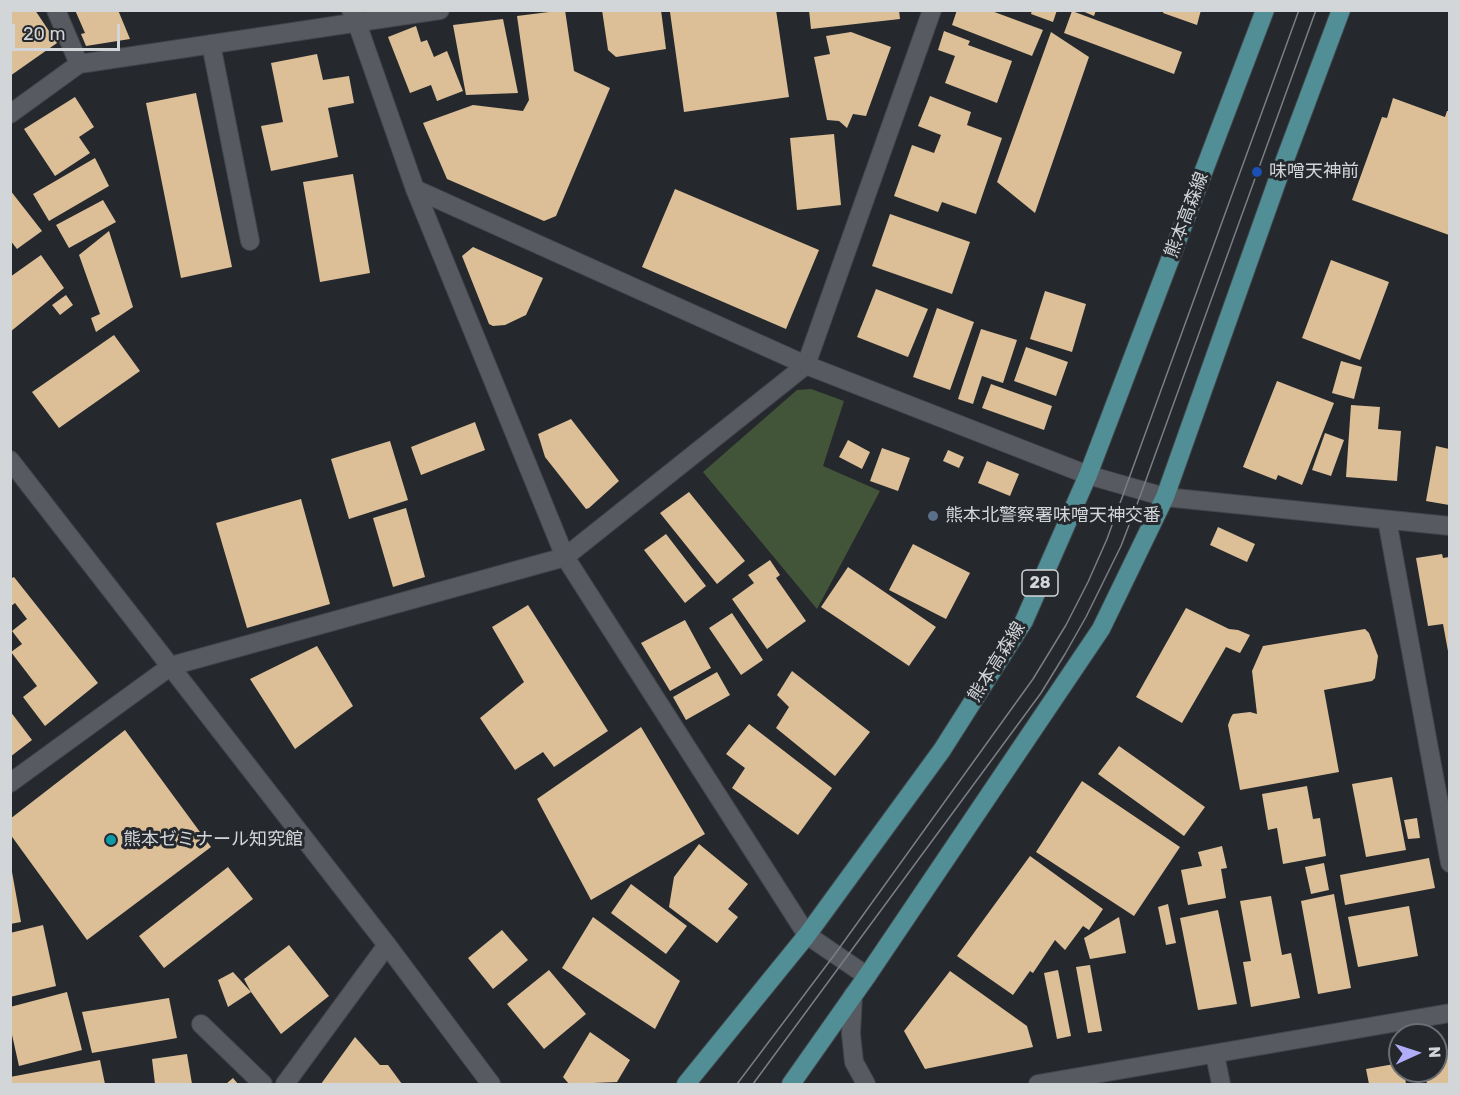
<!DOCTYPE html>
<meta charset="utf-8">
<style>
body{margin:0}
#map{position:relative;width:1460px;height:1095px;overflow:hidden;background:#25292e;font-family:Rubik,sans-serif}
canvas{display:block}
.frame{position:absolute;inset:0;border:12px solid #d3d6d9;pointer-events:none}
.north{position:absolute;left:1388px;top:1023px;width:60px;height:60px;box-sizing:border-box;background:#25292e;border:2px solid #6b6e72;border-radius:50%;rotate:87deg;font-size:16px;font-weight:700;line-height:24px;text-align:center;color:#d3d6d9}
.north::after{content:'';display:block;margin:auto;width:21px;height:27px;background:#b2adf9;clip-path:polygon(50% 0,100% 100%,50% 72%,0 100%)}
.scale{position:absolute;left:12px;top:24px;width:108px;height:27px;box-sizing:border-box;border:3px solid #d3d6d9;border-top:0;padding-left:8px;font-size:18px;line-height:21px;white-space:nowrap;color:#d3d6d9;-webkit-text-stroke:4px #25292e;paint-order:stroke}
</style>
<div id="map">
<canvas width="1460" height="1095"></canvas>
<div class="frame"></div>
<div class="north">N</div>
<div class="scale">20 m</div>
</div>
<script>
const c = document.querySelector('canvas').getContext('2d');
c.lineJoin = 'round';
function fillPath(path, color) {
  c.fillStyle = color;
  c.fill(path, 'evenodd');
}
function toPath(rows) {
  const path = new Path2D();
  for (const r of rows) {
    path.moveTo(r[0], r[1]);
    for (let i = 2; i < r.length; i += 2) path.lineTo(r[i], r[i + 1]);
  }
  return path;
}
function strokePath(path, color, width, dash) {
  c.strokeStyle = color;
  c.lineWidth = width;
  c.lineCap = dash ? 'butt' : 'round';
  c.setLineDash(dash || []);
  c.stroke(path);
}
function drawText(font, color, halo, rows, align = 'center') {
  c.font = font + ' Rubik,"Noto Sans JP",sans-serif';
  c.lineWidth = 6;
  c.setLineDash([]);
  c.textBaseline = 'middle';
  c.strokeStyle = halo;
  c.fillStyle = color;
  for (const [text, x, y, turn = 0] of rows) {
    c.save();
    c.translate(x, y);
    c.rotate((+turn || 0) * Math.PI / 180);
    c.textAlign = isNaN(turn) ? turn : align;
    if (halo) c.strokeText(text, 0, 0);
    c.fillText(text, 0, 0);
    c.restore();
  }
}
const green = toPath([
 [811,389,844,401,823,466,880,491,817,609,703,472,797,390]
]);
const building = toPath([
 [10,10,35,10,57,43,10,76],
 [75,10,118,10,130,39,86,46,81,34,85,33],
 [565,10,574,71,610,88,556,216,544,221,447,179,423,123,473,105,523,111,529,100,517,16],
 [602,10,661,10,666,49,616,57,608,50],
 [682,10,776,10,789,97,684,112,670,12],
 [809,10,899,10,900,19,811,29],
 [957,10,989,10,1043,30,1032,56,952,25],
 [1032,10,1057,10,1053,22,1031,14],
 [1080,10,1096,10,1094,16],
 [1164,10,1201,10,1197,25,1163,13],
 [1072,11,1182,52,1174,74,1064,33],
 [503,19,518,93,466,95,453,25],
 [416,26,421,42,427,40,434,57,447,51,463,91,437,101,431,85,410,93,388,37],
 [944,31,970,41,968,45,1012,61,997,103,945,83,955,56,938,50],
 [851,32,891,47,866,116,853,114,847,128,839,121,827,120,814,57,830,54,826,36],
 [1051,32,1089,57,1035,213,997,182],
 [317,54,323,80,349,76,354,103,328,108,338,157,271,171,261,126,283,122,271,63],
 [196,93,232,267,181,278,146,103],
 [930,96,971,112,967,125,1002,138,976,214,942,202,938,212,894,196,912,145,934,153,941,135,918,126],
 [75,97,94,127,79,137,90,153,55,176,24,129],
 [1393,98,1445,117,1447,111,1449,111,1449,235,1352,200,1382,117,1387,118],
 [834,134,841,205,797,210,790,138],
 [95,158,109,186,49,221,33,194],
 [353,174,370,273,320,282,303,182],
 [675,189,819,250,786,329,642,267],
 [10,190,42,231,17,249,10,240],
 [103,200,116,222,69,248,56,225],
 [890,214,970,242,952,294,872,266],
 [109,231,133,307,96,332,91,318,100,314,79,255],
 [473,247,543,278,526,315,505,325,493,326,489,324,462,256],
 [41,255,64,288,10,332,10,277],
 [1331,260,1389,282,1360,360,1302,338],
 [876,289,928,309,908,357,857,337],
 [1045,291,1086,304,1072,352,1030,339],
 [66,295,73,305,60,315,52,305],
 [937,308,974,322,950,390,913,377],
 [981,329,1017,340,1003,383,982,376,973,404,958,399],
 [114,335,140,371,59,428,32,392],
 [1026,347,1068,362,1056,396,1014,381],
 [1341,361,1362,367,1354,399,1332,393],
 [1277,381,1334,403,1302,485,1278,475,1276,480,1243,467],
 [991,384,1052,406,1044,430,982,408],
 [1351,405,1380,407,1378,429,1401,431,1397,481,1346,477],
 [571,419,619,481,589,508,586,509,545,457,538,434],
 [475,422,485,450,421,475,411,447],
 [1325,433,1344,440,1331,476,1312,470],
 [848,440,870,452,862,469,839,457],
 [390,441,408,500,349,519,331,459],
 [1436,446,1449,449,1449,505,1426,501],
 [882,448,910,458,898,491,870,481],
 [948,450,964,457,959,468,943,461],
 [987,461,1019,474,1010,496,978,483],
 [689,492,745,561,717,584,660,513],
 [301,499,330,604,247,628,216,523],
 [406,508,425,577,393,587,373,518],
 [1218,527,1255,544,1247,562,1210,545],
 [666,534,706,586,685,603,644,550],
 [913,544,970,573,946,619,889,590],
 [1442,554,1443,558,1449,557,1449,651,1448,651,1443,624,1428,626,1416,558],
 [770,560,780,575,776,578,806,621,767,649,732,599,754,583,748,575],
 [848,567,936,627,909,666,821,607],
 [14,577,98,683,45,726,23,697,37,686,11,652,22,644,12,631,27,619,15,603,10,607,10,579],
 [528,605,608,731,554,767,543,752,515,770,480,718,524,682,492,627],
 [1186,608,1229,629,1238,630,1250,635,1240,653,1226,647,1182,723,1136,697],
 [732,613,763,660,741,675,709,628],
 [685,620,711,668,670,691,641,643],
 [1365,629,1369,633,1378,656,1375,678,1372,681,1324,690,1339,772,1240,790,1228,725,1231,717,1233,714,1250,712,1257,714,1252,671,1263,646],
 [317,646,353,706,295,749,250,679],
 [792,671,870,732,835,776,776,728,789,707,777,695],
 [717,672,730,695,686,720,673,697],
 [10,711,32,740,10,757],
 [749,724,832,788,798,835,732,788,745,768,726,754],
 [641,727,705,834,591,900,537,799],
 [125,730,211,847,87,940,10,834,10,819],
 [1119,746,1205,807,1184,836,1098,774],
 [1392,777,1406,850,1366,857,1352,784],
 [1082,781,1180,847,1134,916,1036,852],
 [1307,786,1313,819,1320,818,1326,856,1283,864,1277,828,1268,830,1262,794],
 [1417,818,1420,838,1408,839,1404,820],
 [699,844,748,884,728,909,738,917,717,943,669,907,674,877],
 [1222,846,1227,868,1221,869,1226,898,1188,905,1181,870,1202,866,1198,852],
 [1030,856,1103,909,1089,930,1083,926,1065,950,1055,940,1033,973,1030,971,1013,995,957,956],
 [1429,858,1435,888,1345,905,1340,875],
 [1324,863,1329,890,1311,894,1305,867],
 [228,867,253,899,164,968,139,936],
 [10,872,12,872,21,922,10,924],
 [631,884,687,926,666,954,611,913],
 [1334,894,1351,988,1318,994,1301,901],
 [1271,896,1282,955,1291,953,1300,998,1251,1007,1243,962,1251,961,1240,901],
 [1168,904,1176,943,1166,945,1158,907],
 [1409,906,1418,956,1358,967,1348,917],
 [1218,910,1237,1004,1198,1010,1180,918],
 [593,917,680,981,655,1029,562,968],
 [1119,917,1126,953,1090,959,1084,938],
 [43,925,56,986,10,997,10,933],
 [502,930,528,960,493,989,468,958],
 [289,945,329,996,281,1034,251,992,244,979],
 [1090,965,1102,1031,1088,1033,1076,967],
 [549,970,586,1014,544,1049,507,1004],
 [1058,970,1071,1036,1057,1039,1044,973],
 [950,971,1027,1026,1033,1047,925,1069,904,1031],
 [233,972,251,992,228,1007,218,980],
 [67,992,82,1050,19,1066,10,1026,10,1007],
 [169,998,177,1038,92,1053,82,1012],
 [590,1032,630,1060,617,1082,569,1084,563,1077],
 [355,1037,380,1065,388,1065,402,1084,321,1084],
 [187,1054,192,1084,155,1084,152,1059],
 [1449,1055,1449,1084,1427,1084,1425,1071,1436,1071,1436,1057],
 [100,1060,105,1084,10,1084,10,1077],
 [1400,1063,1400,1071,1404,1071,1406,1084,1369,1084,1366,1069],
 [233,1078,238,1084,226,1084]
]);
const lane = toPath([
 [211,44,250,241],
 [201,1024,263,1084]
]);
const street = toPath([
 [56,10,79,64],
 [357,23,415,189,806,365,1088,475,1165,497,1450,526],
 [10,114,79,64,440,10],
 [1387,520,1450,863],
 [565,557,807,935,867,976],
 [10,783,171,666,565,557,806,365,932,10],
 [1215,1055,1221,1084],
 [285,1084,387,945]
]);
const secondary = toPath([
 [351,10,357,23],
 [415,189,565,557],
 [10,460,387,945,491,1084],
 [853,995,851,1034,854,1062,866,1084],
 [1038,1084,1450,1013]
]);
const primary = toPath([
 [686,1084,807,935,942,750,1024,621,1088,475,1265,10],
 [791,1084,867,976,1101,629,1165,497,1280,173,1341,10]
]);
const tram = toPath([
 [737,1084,835,954,1033,679,1066,625,1088,582,1107,539,1299,10],
 [753,1084,1041,693,1065,654,1086,617,1121,546,1142,491,1316,10]
]);
const markers = [
 [1257,172,6,"#1a4fb4"],
 [933,516,6,"#5c6f8a"],
 [111,840,6,"#0f9aa8"]
];
const shields = [
 [1040,583,36]
];
const shieldNames = [
 ["28",1040,583]
];
const poiNames = [
 ["味噌天神前",1269,172],
 ["熊本北警察署味噌天神交番",945,516],
 ["熊本ゼミナール知究館",123,840]
];
const streetNames = [
 ["熊本高森線",1187,215,-69],
 ["熊本高森線",997,662,-58]
];
fillPath(green, '#435538');
fillPath(building, '#dcbf97');
strokePath(lane, '#414449', 20);
strokePath(street, '#414449', 20);
strokePath(secondary, '#414449', 20);
strokePath(primary, '#414449', 20);
strokePath(lane, '#575a61', 18);
strokePath(street, '#575a61', 18);
strokePath(secondary, '#575a61', 18);
strokePath(primary, '#518e95', 18);
strokePath(tram, '#7b7f83', 1.5);
for (const [x, y, r, color] of markers) {
  const dot = new Path2D();
  dot.arc(x, y, r, 0, 2 * Math.PI);
  c.fillStyle = color;
  c.fill(dot);
  strokePath(dot, '#25292e', 2);
}
for (const [x, y, w] of shields) {
  const box = new Path2D();
  box.roundRect(x - w / 2, y - 13, w, 26, 4.5);
  c.fillStyle = '#25292e';
  c.fill(box);
  strokePath(box, '#d3d6d9', 1.5);
}
drawText('bold 16px', '#d3d6d9', null, shieldNames);
drawText('18px', '#d3d6d9', '#25292e', poiNames, 'left');
drawText('18px', '#d3d6d9', '#25292e', streetNames);
</script>
